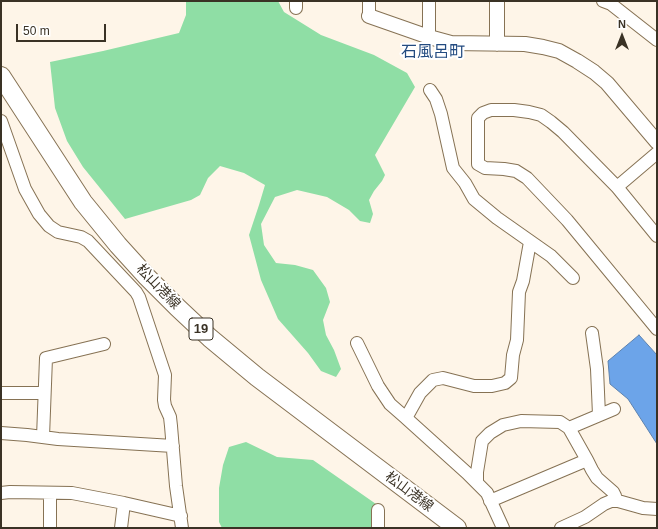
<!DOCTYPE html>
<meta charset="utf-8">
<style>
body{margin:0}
#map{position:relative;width:658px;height:529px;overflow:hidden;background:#fef5e8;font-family:Helvetica,sans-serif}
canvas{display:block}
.frame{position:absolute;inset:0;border:2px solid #3a3225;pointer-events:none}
.north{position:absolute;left:602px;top:16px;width:40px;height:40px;-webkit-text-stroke:3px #fff;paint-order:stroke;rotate:0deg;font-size:11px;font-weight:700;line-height:16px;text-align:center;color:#3a3225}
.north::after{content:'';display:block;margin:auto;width:14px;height:18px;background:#3a3225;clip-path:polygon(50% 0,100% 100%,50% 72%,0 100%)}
.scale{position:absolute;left:16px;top:24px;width:90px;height:18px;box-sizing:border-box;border:2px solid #3a3225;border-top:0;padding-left:5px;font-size:12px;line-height:14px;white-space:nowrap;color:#3a3225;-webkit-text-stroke:3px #fff;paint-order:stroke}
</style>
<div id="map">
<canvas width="658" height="529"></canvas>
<div class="frame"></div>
<div class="north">N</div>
<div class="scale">50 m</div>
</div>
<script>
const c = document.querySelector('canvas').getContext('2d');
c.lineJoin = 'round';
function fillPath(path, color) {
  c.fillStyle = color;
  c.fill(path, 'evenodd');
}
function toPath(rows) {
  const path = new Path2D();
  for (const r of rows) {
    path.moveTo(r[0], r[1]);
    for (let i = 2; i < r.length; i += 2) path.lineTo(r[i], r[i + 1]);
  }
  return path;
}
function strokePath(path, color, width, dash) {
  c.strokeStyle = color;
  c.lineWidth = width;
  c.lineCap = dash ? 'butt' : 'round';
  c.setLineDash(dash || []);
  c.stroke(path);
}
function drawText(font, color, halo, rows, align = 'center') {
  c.font = font + ' Helvetica,"Noto Sans JP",sans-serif';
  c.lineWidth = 4;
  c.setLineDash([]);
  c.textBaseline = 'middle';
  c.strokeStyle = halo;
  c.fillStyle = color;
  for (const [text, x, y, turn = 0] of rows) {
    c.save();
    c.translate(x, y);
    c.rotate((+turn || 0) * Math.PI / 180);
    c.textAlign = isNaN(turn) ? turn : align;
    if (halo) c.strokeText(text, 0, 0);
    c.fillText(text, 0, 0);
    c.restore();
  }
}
const green = toPath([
 [186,1,278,1,284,12,321,35,374,55,407,73,415,87,375,155,385,175,382,181,374,191,369,200,373,214,370,223,360,221,349,210,327,197,297,190,275,197,261,224,264,245,276,263,295,265,313,270,326,288,330,302,323,320,326,335,334,350,341,369,336,377,321,371,308,353,278,319,261,280,249,235,259,205,265,185,244,173,220,166,208,178,200,195,191,200,125,219,83,167,67,141,55,108,50,62,103,51,179,33,186,15],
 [246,442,277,457,313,460,376,504,378,528,222,528,219,522,219,488,223,465,229,447]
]);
const water = toPath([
 [639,335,657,355,657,444,628,399,610,384,608,361,639,335]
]);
const minor = toPath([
 [369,1,369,16],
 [429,1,429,37],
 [603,1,611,4,657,40],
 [296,8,296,1],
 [430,90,436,99,441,114,453,168,465,183,474,199,497,218,551,256,573,278],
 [1,121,25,189,39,214,49,226,58,232,81,237,88,241,136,292,139,297,165,375,164,400,165,406,170,417,171,426,176,486,182,528],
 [617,187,657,153],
 [657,236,617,187,563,132,551,122,541,115,529,112,514,110,491,110,483,113,478,118,478,164,485,168,504,169,516,171,527,178,567,220,657,329],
 [592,333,597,369,599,415],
 [357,343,378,386,390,404,406,418],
 [1,393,44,393],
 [569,428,614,409],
 [1,433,27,435,58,439,173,446],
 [43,437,46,358,104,344],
 [477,483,477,472,482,441,490,433,503,425,521,421,560,422,569,428,587,460,592,470,597,478,613,492,615,496,616,501],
 [1,493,10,492,72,493,124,503,181,516],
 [50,493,50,528],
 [490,501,587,460],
 [121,528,124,503],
 [378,528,378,510],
 [503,528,487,493,467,473,406,418,420,393,433,380,443,378,474,386,492,386,505,383,511,378,513,355,517,340,519,292,523,281,530,242],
 [561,528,585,517,604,504,611,501,618,501,643,508,657,509]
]);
const tertiary = toPath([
 [497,1,497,44],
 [369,16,429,37,451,43,525,44,543,47,559,51,577,61,594,72,607,83,657,142]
]);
const primary = toPath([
 [1,76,83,202,118,245,147,277,177,307,210,338,257,377,457,528]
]);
const shields = [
 [201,329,24]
];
const shieldNames = [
 ["19",201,329]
];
const streetNames = [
 ["松山港線",158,287,46],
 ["松山港線",409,492,37]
];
const quarterNames = [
 ["石風呂町",433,53]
];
fillPath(green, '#8fdea5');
fillPath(water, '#6ca4e9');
strokePath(water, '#5d82ae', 1);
strokePath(minor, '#867254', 14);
strokePath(tertiary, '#867254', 16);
strokePath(primary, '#867254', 20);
strokePath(minor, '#fff', 12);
strokePath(tertiary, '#fff', 14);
strokePath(primary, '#fff', 18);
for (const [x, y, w] of shields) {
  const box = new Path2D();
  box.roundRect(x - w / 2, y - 11, w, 22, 3);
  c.fillStyle = '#fff';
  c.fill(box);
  strokePath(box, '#3a3225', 1);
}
drawText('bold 13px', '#3a3225', null, shieldNames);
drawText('14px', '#3a3225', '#fff', streetNames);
drawText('16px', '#234b80', '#fff', quarterNames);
</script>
